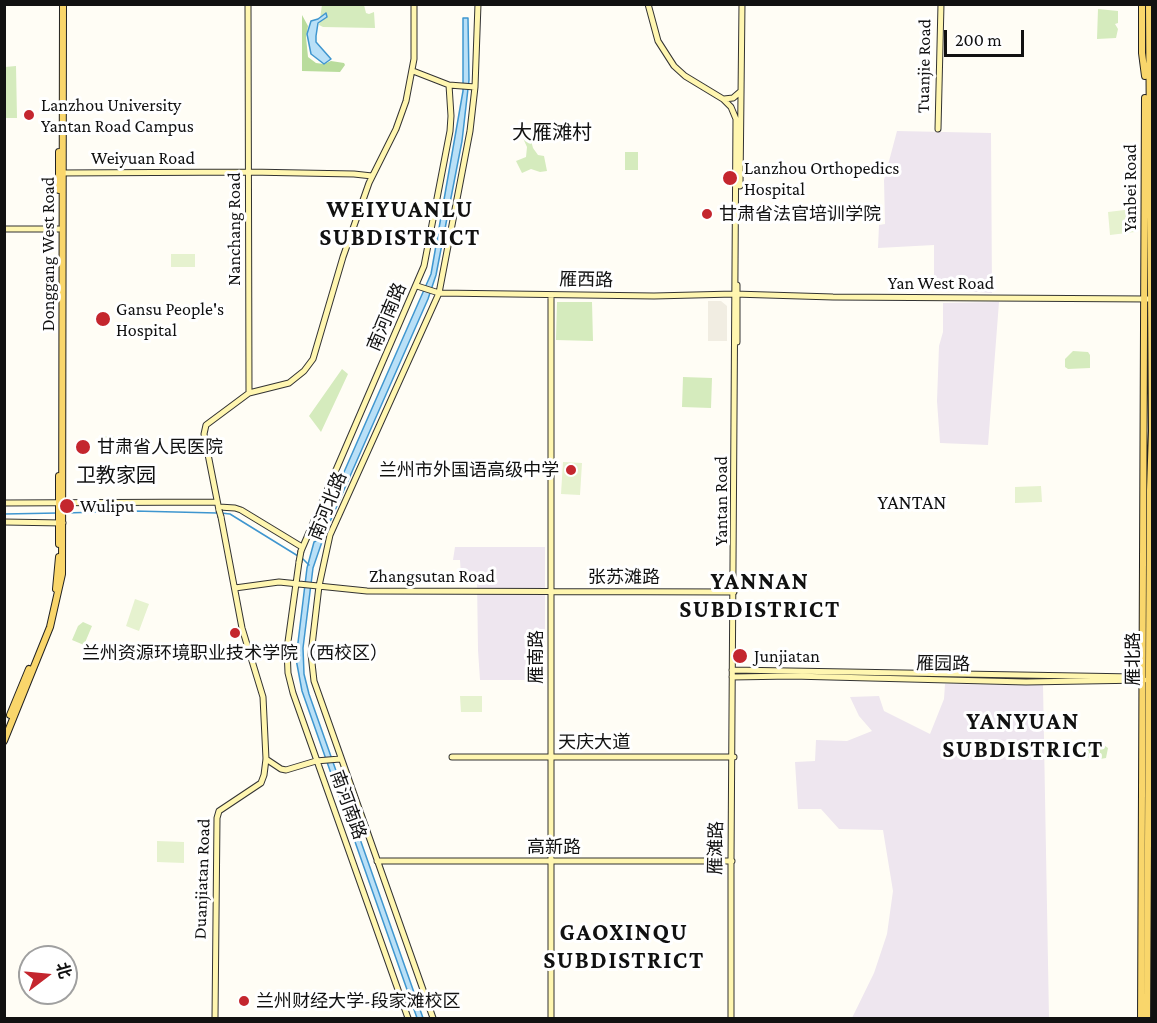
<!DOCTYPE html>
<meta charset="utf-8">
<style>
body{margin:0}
#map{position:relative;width:1157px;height:1023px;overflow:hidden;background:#fffdf5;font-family:"Crimson Pro","Noto Sans SC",serif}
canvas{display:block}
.frame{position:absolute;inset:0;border:6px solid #111;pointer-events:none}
.north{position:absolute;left:18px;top:945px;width:60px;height:60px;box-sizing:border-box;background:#fff;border:2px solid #a0a0a0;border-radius:50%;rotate:74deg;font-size:16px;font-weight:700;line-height:24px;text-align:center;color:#111}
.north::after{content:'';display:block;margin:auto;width:21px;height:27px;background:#c4262e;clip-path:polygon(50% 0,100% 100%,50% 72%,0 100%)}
.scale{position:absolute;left:944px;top:30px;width:80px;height:27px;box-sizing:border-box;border:3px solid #111;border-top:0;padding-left:8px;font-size:18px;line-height:21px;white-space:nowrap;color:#111;-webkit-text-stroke:4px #fff;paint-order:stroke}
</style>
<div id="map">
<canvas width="1157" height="1023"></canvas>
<div class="frame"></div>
<div class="north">北</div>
<div class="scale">200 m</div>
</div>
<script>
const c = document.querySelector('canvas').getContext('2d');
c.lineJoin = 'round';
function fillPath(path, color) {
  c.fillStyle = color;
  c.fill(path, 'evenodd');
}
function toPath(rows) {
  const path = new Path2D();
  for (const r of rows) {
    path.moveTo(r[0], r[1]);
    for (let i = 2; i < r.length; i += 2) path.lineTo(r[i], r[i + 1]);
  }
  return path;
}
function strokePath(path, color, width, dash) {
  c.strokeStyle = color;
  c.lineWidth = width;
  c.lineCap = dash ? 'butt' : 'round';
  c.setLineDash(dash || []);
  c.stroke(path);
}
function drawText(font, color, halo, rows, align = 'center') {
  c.font = font + ' "Crimson Pro","Noto Sans SC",serif';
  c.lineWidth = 6;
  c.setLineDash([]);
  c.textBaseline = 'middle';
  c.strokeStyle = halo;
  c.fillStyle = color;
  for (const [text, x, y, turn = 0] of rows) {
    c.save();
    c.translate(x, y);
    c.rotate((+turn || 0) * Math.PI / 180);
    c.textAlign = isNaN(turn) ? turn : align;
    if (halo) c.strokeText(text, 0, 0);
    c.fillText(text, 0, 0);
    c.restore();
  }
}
const industrial = toPath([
 [897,131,991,133,992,293,934,289,934,245,878,248,879,225,885,224,884,180],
 [999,302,988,445,940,443,937,401,939,346,943,332,943,303],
 [455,547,545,547,545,680,480,680,478,650,477,579,461,576,460,560,453,560],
 [945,684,1043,685,1049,1018,852,1018,874,973,887,934,893,891,883,830,839,829,821,809,798,809,795,762,815,761,816,740,847,741,872,731,859,716,850,697,879,696,884,711,930,734,944,699]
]);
const green = toPath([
 [322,5,364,5,366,13,369,14,374,12,375,28,323,27,319,25],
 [1098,9,1118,11,1118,23,1115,24,1118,29,1116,38,1097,39],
 [16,66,17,118,5,118,5,67],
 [529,133,533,148,538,155,544,156,547,171,540,172,531,169,522,173,516,161,526,157,527,147,522,136],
 [625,152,638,152,638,170,625,170],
 [557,302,592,302,593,341,556,340],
 [1073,351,1088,352,1090,355,1090,368,1068,369,1065,367,1065,359],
 [342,369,348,374,321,432,309,416],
 [683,377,712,378,711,408,682,407],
 [83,622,92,626,84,645,72,640,78,626],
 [1094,743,1102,744,1108,748,1106,758,1094,760,1087,757,1087,748]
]);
const forest = toPath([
 [302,15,308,26,306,37,308,57,316,63,324,64,331,61,344,63,345,65,340,72,302,71]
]);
const pitch = toPath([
 [1133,209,1135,232,1110,235,1108,212],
 [171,254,195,254,195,267,171,267],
 [100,436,114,436,114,456,100,456],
 [563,462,582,463,580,495,561,494],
 [1041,486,1042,502,1015,503,1015,487],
 [135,599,149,604,139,631,126,626],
 [460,696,482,696,482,712,461,712],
 [157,841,184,842,184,863,157,862]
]);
const plaza = toPath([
 [708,301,721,301,727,306,727,341,708,341]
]);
const water = toPath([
 [326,13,327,17,318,23,316,36,316,42,331,59,324,64,311,54,307,34,311,21,318,19,326,13],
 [463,18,468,18,469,80,462,141,436,275,428,299,325,533,313,568,303,648,304,674,309,694,423,1018,417,1018,302,691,296,659,307,568,314,542,316,541,326,513,431,274,463,91,463,18]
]);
const stream = toPath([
 [65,513,134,511,217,513],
 [221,513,230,514,298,556],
 [4,514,58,513],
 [302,558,309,565]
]);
const secondary = toPath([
 [248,4,249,393],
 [648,4,658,41,674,66,685,76,723,99,731,107,736,119,731,861,731,1018],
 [413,71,449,85,475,87],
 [724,99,733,98,740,92],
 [938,129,941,4],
 [59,173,249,172,354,174,372,176],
 [740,186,742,4],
 [4,229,59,229],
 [417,286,439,293,654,296,734,294,833,297,1148,299],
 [737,342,737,285],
 [4,503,217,502],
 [219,507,235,508,241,510,302,547],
 [219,510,204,434,206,425,249,393,289,383,304,371,313,359,343,257,369,183,396,129,406,101,414,59,414,4],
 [4,522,63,523],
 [301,551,424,266,450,131,451,116,449,85],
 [299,562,287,649,288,673,293,693,408,1018],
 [235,588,279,582,367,591,734,592],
 [732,670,1135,677],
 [732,677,792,676,1026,682,1144,680],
 [452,757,734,757],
 [266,759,281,769,286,770,316,761,340,759],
 [377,861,732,861],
 [215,1018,217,818,219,811,261,783,264,775,266,759,263,697,242,628,221,517],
 [433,1018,314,681,311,654,319,586,330,535,439,293,470,131,475,87,478,4],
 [551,1018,551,295]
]);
const primary = toPath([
 [1142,4,1142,53,1145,76],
 [59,190,59,152],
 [59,476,59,544],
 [56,589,59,557],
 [10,715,29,669],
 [4,741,50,627,62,574,63,4],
 [1141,1018,1145,98],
 [1147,1018,1150,490,1152,431,1149,4]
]);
const secondaryBridge = toPath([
 [219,510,221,517],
 [299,562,301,551]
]);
const markers = [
 [29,115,6,"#c4262e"],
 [730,178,8,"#c4262e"],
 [707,214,6,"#c4262e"],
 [103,319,8,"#c4262e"],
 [83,447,8,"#c4262e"],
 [571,470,6,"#c4262e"],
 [67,506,8,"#c4262e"],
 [235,633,6,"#c4262e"],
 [740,656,8,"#c4262e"],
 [244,1001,6,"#c4262e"]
];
const streetNames = [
 ["Tuanjie Road",924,66,-89],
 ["Weiyuan Road",143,158],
 ["Yanbei Road",1130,188,-90],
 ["Nanchang Road",234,229,-90],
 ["Donggang West Road",48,254,-90],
 ["雁西路",586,280,1],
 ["Yan West Road",941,283],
 ["南河南路",387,317,-67],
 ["Yantan Road",721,501,-90],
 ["南河北路",328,506,-68],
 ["Zhangsutan Road",432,576],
 ["张苏滩路",624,577],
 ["雁南路",536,657,-90],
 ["雁北路",1133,659,-90],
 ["雁园路",943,664,1],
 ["天庆大道",594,742],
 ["南河南路",348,805,70],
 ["高新路",554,847],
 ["雁滩路",716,848,-89],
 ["Duanjiatan Road",202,879,-88]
];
const poiNames = [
 ["Lanzhou University",41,105],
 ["Yantan Road Campus",41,126],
 ["Lanzhou Orthopedics",744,168],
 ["Hospital",744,189],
 ["甘肃省法官培训学院",719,214],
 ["Gansu People's",116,309],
 ["Hospital",116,330],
 ["甘肃省人民医院",97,447],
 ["兰州市外国语高级中学",559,470,"right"],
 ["Wulipu",80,506],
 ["兰州资源环境职业技术学院（西校区）",235,653,"center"],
 ["Junjiatan",754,656],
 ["兰州财经大学-段家滩校区",256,1001]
];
const neighbourhoodNames = [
 ["大雁滩村",552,133],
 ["卫教家园",116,476],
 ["YANTAN",912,503]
];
const districtNames = [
 ["WEIYUANLU",400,210],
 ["SUBDISTRICT",400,238],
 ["YANNAN",760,582],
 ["SUBDISTRICT",760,610],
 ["YANYUAN",1023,722],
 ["SUBDISTRICT",1023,750],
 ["GAOXINQU",624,933],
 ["SUBDISTRICT",624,961]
];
fillPath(industrial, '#eee6ef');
fillPath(green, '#d5ebbd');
fillPath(forest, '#b9dc9c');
fillPath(pitch, '#e6f2cf');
fillPath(plaza, '#f1ede2');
fillPath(water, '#b9e0f7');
strokePath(water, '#3f96cf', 1.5);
strokePath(stream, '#3f96cf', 1.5);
strokePath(secondary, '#333', 7);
strokePath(primary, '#222', 8);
strokePath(secondary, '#fff6b0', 5);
strokePath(primary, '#f9d66b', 6);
strokePath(secondaryBridge, '#333', 7, []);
strokePath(secondaryBridge, '#fff6b0', 5);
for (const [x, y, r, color] of markers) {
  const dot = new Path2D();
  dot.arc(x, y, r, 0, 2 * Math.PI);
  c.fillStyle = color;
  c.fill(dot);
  strokePath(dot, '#fff', 2);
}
drawText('18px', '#111', '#fff', streetNames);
drawText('18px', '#111', '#fff', poiNames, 'left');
drawText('20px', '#111', '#fff', neighbourhoodNames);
c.letterSpacing = '1.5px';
drawText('bold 24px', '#111', '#fff', districtNames);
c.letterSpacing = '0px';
</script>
